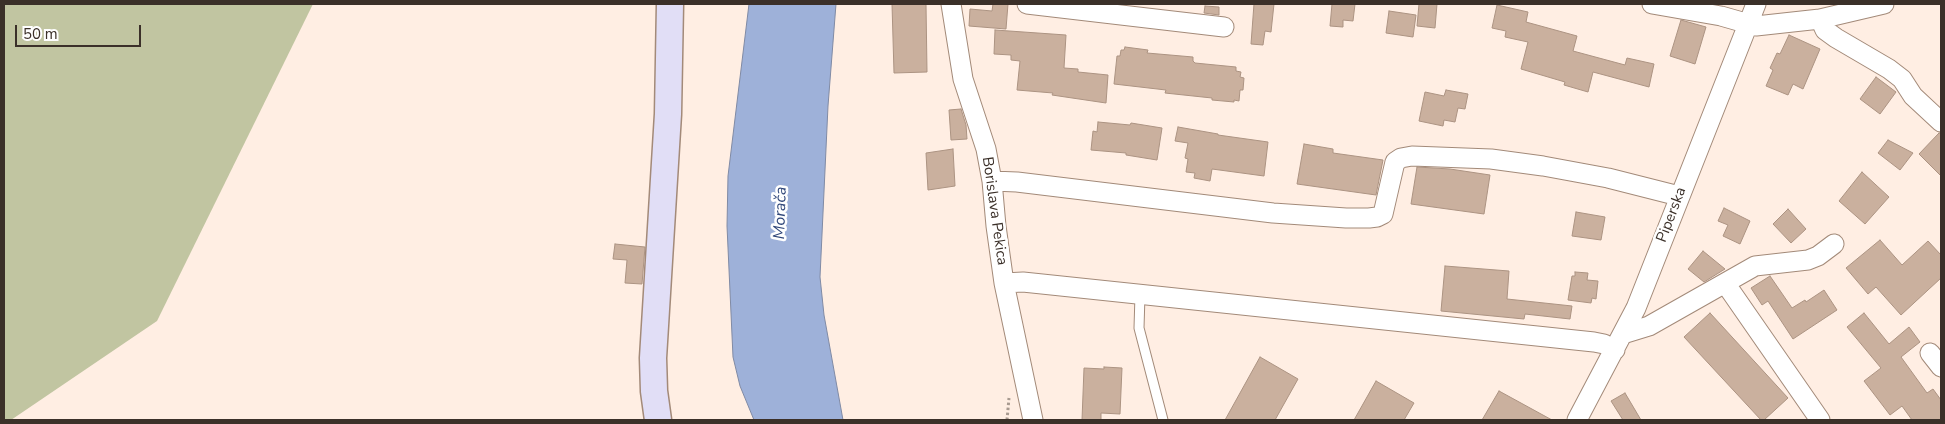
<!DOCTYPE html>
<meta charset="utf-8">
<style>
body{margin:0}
#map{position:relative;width:1945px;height:424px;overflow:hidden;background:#ffeee3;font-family:"Nunito Sans",sans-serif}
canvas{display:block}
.frame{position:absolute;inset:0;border:5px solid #3b3029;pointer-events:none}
.scale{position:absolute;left:15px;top:25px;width:126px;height:22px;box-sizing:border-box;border:2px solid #3b3029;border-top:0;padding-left:6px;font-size:15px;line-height:18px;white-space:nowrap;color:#3b3029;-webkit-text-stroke:4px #fff;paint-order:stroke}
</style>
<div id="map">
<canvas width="1945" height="424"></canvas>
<div class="frame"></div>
<div class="scale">50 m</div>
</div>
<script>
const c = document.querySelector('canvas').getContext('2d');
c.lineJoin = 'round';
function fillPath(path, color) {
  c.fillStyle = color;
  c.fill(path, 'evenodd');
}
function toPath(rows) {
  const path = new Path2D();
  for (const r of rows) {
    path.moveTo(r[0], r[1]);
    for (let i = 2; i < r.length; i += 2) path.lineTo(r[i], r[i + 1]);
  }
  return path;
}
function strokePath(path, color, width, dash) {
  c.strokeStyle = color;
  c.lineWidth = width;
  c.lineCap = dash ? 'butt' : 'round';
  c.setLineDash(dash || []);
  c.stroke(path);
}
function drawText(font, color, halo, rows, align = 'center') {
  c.font = font + ' "Nunito Sans",sans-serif';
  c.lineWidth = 5;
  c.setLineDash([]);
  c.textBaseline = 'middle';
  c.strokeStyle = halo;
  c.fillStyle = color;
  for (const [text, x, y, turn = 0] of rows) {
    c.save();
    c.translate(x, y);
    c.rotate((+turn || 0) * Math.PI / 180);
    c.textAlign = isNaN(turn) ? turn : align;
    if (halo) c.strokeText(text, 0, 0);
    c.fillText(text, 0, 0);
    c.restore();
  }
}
const green = toPath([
 [4,4,313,4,157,321,11,420,4,420]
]);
const water = toPath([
 [749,4,836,4,828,106,820,277,824,315,843,420,754,420,740,386,733,357,727,226,728,176,749,4]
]);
const building = toPath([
 [892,4,926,4,927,72,894,73,892,4],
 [993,4,1008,4,1006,29,969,26,970,9,992,11,993,4],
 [1254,4,1274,4,1271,32,1265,31,1263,45,1251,44,1254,4],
 [1332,4,1355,4,1353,21,1343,20,1343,27,1330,26,1332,4],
 [1419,4,1437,4,1435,28,1417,26,1419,4],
 [1497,5,1528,12,1526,22,1577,36,1573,51,1625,65,1627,58,1654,64,1649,87,1593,72,1588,92,1564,85,1565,82,1521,69,1528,42,1505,37,1506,31,1492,28,1497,5],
 [1205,6,1219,7,1219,15,1204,13,1205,6],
 [1389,11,1416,15,1413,37,1386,33,1389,11],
 [1681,20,1706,27,1695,64,1670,56,1681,20],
 [995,30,1066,35,1064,68,1078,69,1078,72,1108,75,1106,103,1052,95,1053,93,1017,90,1020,61,1011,60,1011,55,994,54,995,30],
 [1789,35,1820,49,1803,89,1793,84,1788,95,1766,86,1773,70,1770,68,1777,53,1780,54,1789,35],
 [1125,47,1148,50,1147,53,1193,57,1193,61,1195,63,1236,67,1236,71,1241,72,1240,77,1244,78,1243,90,1240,90,1239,101,1234,100,1234,102,1212,100,1212,98,1165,93,1166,90,1114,84,1117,56,1120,56,1121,50,1124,50,1125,47],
 [1876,77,1896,92,1880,114,1860,99,1876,77],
 [1446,90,1468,94,1465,109,1458,108,1455,122,1444,120,1443,126,1419,121,1425,92,1444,96,1446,90],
 [961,109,966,125,967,139,951,140,949,110,961,109],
 [1098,122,1130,125,1131,123,1162,128,1157,160,1126,155,1126,153,1091,150,1093,131,1097,132,1098,122],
 [1178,127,1218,134,1218,135,1268,142,1264,176,1212,169,1210,181,1194,178,1195,173,1186,172,1188,159,1185,158,1188,143,1175,141,1178,127],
 [1939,133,1941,133,1941,176,1919,154,1939,133],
 [1888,140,1913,153,1900,170,1878,153,1888,140],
 [1304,144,1333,149,1333,153,1383,160,1376,195,1297,184,1304,144],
 [953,149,955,186,928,190,926,153,953,149],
 [1417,167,1450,169,1490,175,1484,214,1411,204,1417,167],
 [1862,172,1889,197,1865,224,1839,201,1862,172],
 [1724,208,1750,221,1740,244,1723,236,1728,225,1718,221,1724,208],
 [1788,209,1806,229,1791,243,1773,224,1788,209],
 [1576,212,1605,217,1601,240,1572,236,1576,212],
 [1880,240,1902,265,1928,241,1941,255,1941,278,1901,315,1876,287,1868,294,1846,268,1880,240],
 [615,244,645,247,642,284,625,283,627,260,613,259,615,244],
 [1703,251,1725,269,1704,282,1688,269,1703,251],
 [1445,266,1509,271,1507,299,1572,306,1570,319,1525,314,1524,319,1441,311,1445,266],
 [1575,272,1588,273,1587,280,1598,281,1596,299,1592,298,1591,303,1568,300,1572,276,1575,276,1575,272],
 [1770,276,1792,308,1805,300,1806,302,1824,290,1837,310,1793,339,1768,301,1762,305,1751,288,1770,276],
 [1710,313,1788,398,1764,420,1761,420,1684,337,1710,313],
 [1864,313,1889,344,1909,327,1920,342,1901,357,1927,393,1933,389,1941,400,1941,420,1912,420,1902,406,1890,415,1864,381,1881,368,1847,327,1864,313],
 [1260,357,1298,379,1275,420,1225,420,1260,357],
 [1104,367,1122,368,1120,414,1101,413,1101,420,1082,420,1084,368,1104,369,1104,367],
 [1376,381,1414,403,1404,420,1354,420,1376,381],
 [1499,391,1552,420,1482,420,1499,391],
 [1625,393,1641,420,1623,420,1611,401,1625,393]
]);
const path = toPath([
 [1007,420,1009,398]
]);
const service = toPath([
 [1140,295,1139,328,1163,420]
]);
const minor = toPath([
 [951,4,963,79,986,149,992,181,996,226,1004,283,1033,420],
 [1027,4,1224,27],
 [1652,4,1721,16,1756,26,1820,19,1884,4],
 [1820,19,1825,30,1836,38,1889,69,1902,79,1913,96,1941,122],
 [992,181,1017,182,1273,213,1346,218,1369,218,1377,217,1383,214,1395,162,1401,158,1412,156,1491,159,1543,166,1608,178,1679,196],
 [1004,283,1023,282,1594,342,1604,344,1615,350],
 [1725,283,1820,420],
 [1623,334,1649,326,1755,266,1808,260,1818,256,1834,244],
 [1930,353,1941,367],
 [1577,420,1636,308,1756,4]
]);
const secondary = toPath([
 [658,420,654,391,653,358,668,114,670,4]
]);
const streetNames = [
 ["Borislava Pekica",994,211,82],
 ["Piperska",1672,215,-69]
];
const waterNames = [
 ["Morača",781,213,-88]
];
fillPath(green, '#c1c5a1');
fillPath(water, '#9eb1d9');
strokePath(water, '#808aa4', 1);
fillPath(building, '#cab09e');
strokePath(building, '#ac9382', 1);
strokePath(service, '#a38a79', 11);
strokePath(minor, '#a38a79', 21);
strokePath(secondary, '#a38a79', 29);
strokePath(path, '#a89a90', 3, [2.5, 2.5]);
strokePath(service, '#fff', 9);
strokePath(minor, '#fff', 19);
strokePath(secondary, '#e1def6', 26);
drawText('15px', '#3b3029', '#fff', streetNames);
drawText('italic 16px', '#2e4578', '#fff', waterNames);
</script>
